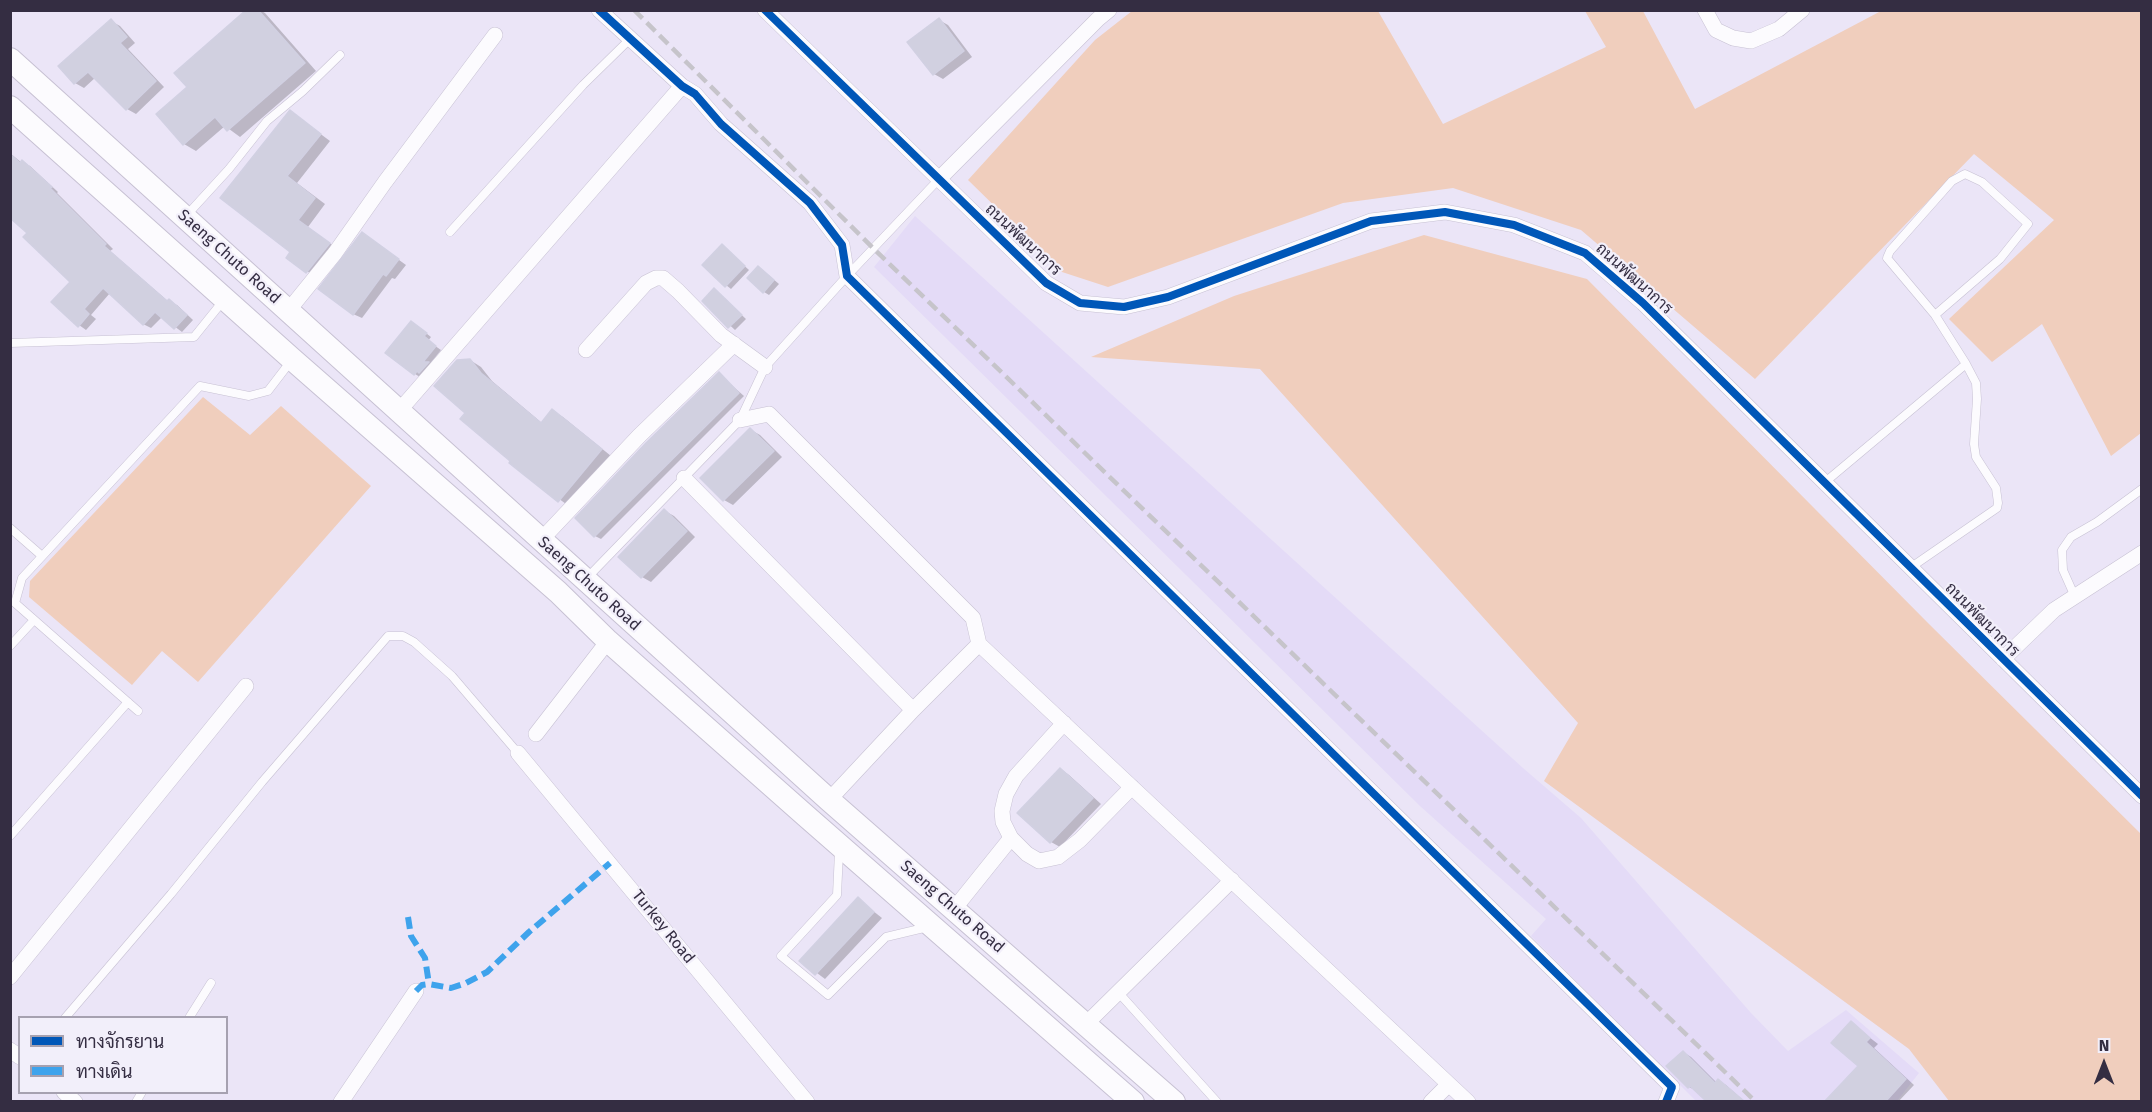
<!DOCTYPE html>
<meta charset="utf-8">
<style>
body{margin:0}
#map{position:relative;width:2152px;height:1112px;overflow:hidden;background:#ebe5f7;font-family:"Fira Sans",Sarabun,sans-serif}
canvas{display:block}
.frame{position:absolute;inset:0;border:12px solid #342d42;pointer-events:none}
.legend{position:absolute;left:18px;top:1016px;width:210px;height:78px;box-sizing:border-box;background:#f2effa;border:2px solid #a6a1b0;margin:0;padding:8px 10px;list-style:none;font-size:18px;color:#342d42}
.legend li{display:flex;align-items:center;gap:12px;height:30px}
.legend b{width:30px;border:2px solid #a6a1b0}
.north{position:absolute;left:2074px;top:1034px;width:60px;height:60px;-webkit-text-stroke:4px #f2effa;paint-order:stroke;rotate:0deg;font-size:16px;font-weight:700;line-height:24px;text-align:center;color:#342d42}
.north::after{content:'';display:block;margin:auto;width:21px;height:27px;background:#342d42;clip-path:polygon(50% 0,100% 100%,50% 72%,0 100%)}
</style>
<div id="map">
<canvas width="2152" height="1112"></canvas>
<div class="frame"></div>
<ul class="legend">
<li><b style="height:8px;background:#0057b8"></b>ทางจักรยาน</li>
<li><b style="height:8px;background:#3ea3ec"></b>ทางเดิน</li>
</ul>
<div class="north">N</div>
</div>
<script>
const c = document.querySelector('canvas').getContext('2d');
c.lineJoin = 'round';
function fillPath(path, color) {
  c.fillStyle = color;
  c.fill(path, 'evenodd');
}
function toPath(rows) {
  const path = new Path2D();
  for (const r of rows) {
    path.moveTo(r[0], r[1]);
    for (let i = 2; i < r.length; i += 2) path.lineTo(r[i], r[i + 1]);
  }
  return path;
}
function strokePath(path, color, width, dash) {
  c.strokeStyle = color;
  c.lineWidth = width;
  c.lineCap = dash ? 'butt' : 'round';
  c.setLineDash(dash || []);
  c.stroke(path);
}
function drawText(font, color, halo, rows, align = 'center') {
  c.font = font + ' "Fira Sans",Sarabun,sans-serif';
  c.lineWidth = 4.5;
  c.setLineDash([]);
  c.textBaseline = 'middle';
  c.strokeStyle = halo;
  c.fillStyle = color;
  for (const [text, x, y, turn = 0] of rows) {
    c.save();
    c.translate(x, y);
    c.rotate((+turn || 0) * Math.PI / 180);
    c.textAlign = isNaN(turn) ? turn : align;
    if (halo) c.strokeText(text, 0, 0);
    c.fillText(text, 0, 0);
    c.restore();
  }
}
const built = toPath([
 [915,216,1523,768,1581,818,1751,1013,1788,1051,1846,1010,1919,1073,1897,1101,1696,1101,1531,936,1546,919,1420,806,874,267]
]);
const green = toPath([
 [1132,11,1378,11,1443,124,1606,47,1585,11,1643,11,1695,109,1881,11,2141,11,2141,433,2111,456,2042,324,1992,362,1949,319,2054,220,1974,154,1755,379,1581,230,1453,188,1343,203,1108,287,1062,272,968,180,1095,40],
 [1424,235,1587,279,1929,624,2141,834,2141,1101,1949,1101,1909,1049,1544,781,1578,723,1260,369,1091,357,1234,296],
 [203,397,250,435,281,406,371,486,198,682,162,651,132,685,29,597,30,581]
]);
const shadow = toPath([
 [248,10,260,10,265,13,316,71,240,137,225,126,196,151,184,144,190,87],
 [939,20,948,25,972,57,943,79,934,74],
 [111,21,120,26,135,43,128,49,164,87,136,114,127,109,96,77,84,88,75,83],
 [291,112,330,141,297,183,325,204,308,227,339,250,317,278,288,258,292,252,222,198],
 [10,153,22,163,23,162,30,166,58,192,57,193,113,249,110,251,169,302,177,305,193,320,182,332,162,317,151,328,143,324,110,293,91,315,96,319,86,330,79,325,72,282,29,233,10,216],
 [370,239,406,265,395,279,392,278,362,318,353,314],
 [722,246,749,270,731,289,726,285],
 [759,267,779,284,769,295,764,292],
 [715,290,746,319,735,330,704,301],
 [417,326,431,337,428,341,441,350,430,364,433,366,420,377,415,374],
 [470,360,481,367,492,381,542,423,552,411,563,417,611,456,570,507,511,463,512,461,467,413],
 [719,374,744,396,601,539,595,536,577,518],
 [751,430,760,435,782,457,733,505,724,500,702,478],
 [665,511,674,516,695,537,651,582,642,577,621,557],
 [1061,769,1069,775,1101,804,1060,847,1051,842],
 [858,899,882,918,825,979,801,961],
 [1851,1023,1878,1044,1874,1048,1914,1085,1898,1102,1827,1101,1860,1066],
 [1683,1052,1691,1057,1717,1083,1718,1081,1726,1085,1745,1102,1708,1102,1697,1091,1689,1087,1668,1066]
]);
const building = toPath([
 [246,10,258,10,305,63,227,131,215,117,183,145,156,114,187,87,174,73,246,10],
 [939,18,964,51,933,75,907,42,939,18],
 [111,19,127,37,120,43,156,81,126,110,88,72,74,84,58,66,111,19],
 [290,110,321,134,287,176,315,198,298,220,330,243,306,273,286,258,290,252,220,198,290,110],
 [10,154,20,163,22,160,52,187,50,188,106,244,104,246,167,301,169,299,187,315,174,329,155,312,143,325,103,288,84,309,89,314,78,327,51,302,70,282,23,237,27,233,10,218,10,154],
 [362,232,399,259,386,276,383,274,353,315,318,289,362,232],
 [722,244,745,266,725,287,702,265,722,244],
 [758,266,774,280,763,293,747,278,758,266],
 [714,288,742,315,728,328,702,301,714,288],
 [411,321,427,333,424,336,436,346,423,362,429,362,419,373,417,371,414,375,385,353,411,321],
 [470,359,481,373,541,423,552,409,602,449,558,502,509,463,510,461,460,419,465,413,434,386,457,360,470,359],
 [719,372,739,393,594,537,575,518,646,443,719,372],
 [750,428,774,451,723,501,700,478,750,428],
 [664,509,687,531,641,578,618,557,664,509],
 [1060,768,1093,798,1050,843,1017,813,1060,768],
 [858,897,874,912,815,975,799,961,858,897],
 [1851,1021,1870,1038,1866,1042,1906,1079,1886,1101,1825,1101,1858,1066,1831,1043,1851,1021],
 [1683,1051,1715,1083,1718,1079,1744,1101,1706,1101,1690,1086,1688,1088,1666,1066,1683,1051]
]);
const service = toPath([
 [186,216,229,169,267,121,303,91,340,55],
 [450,232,583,85,631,38],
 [10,343,194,337,223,301],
 [1824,483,1966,364,1935,315,1887,258,1890,251,1952,181,1965,174,1982,182,2028,224,2000,259,1935,315],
 [10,528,42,556],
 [1910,568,1997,508,1998,503,1996,488,1976,457,1974,444,1977,399,1976,383,1966,364],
 [586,579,740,420,765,367,847,276,939,179],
 [2075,597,2063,570,2062,550,2071,537,2097,522,2142,489],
 [10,646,34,620],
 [138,711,15,603,22,578,200,386,249,396,268,391,291,361],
 [10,836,128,702],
 [839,852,837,895,781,956,828,995,886,937,928,927],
 [1118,992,1217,1102],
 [65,1018,171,894,262,782,388,636,403,636,414,642,452,676,518,753],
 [189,1018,211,983],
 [136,1102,142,1092]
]);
const minor = toPath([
 [599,10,682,86,695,94,721,124,810,203,842,245,847,276,1672,1087,1666,1102],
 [765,10,1046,283,1080,303,1124,307,1168,297,1371,221,1445,212,1514,225,1585,253,1643,303,2142,796],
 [1705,10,1716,30,1733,38,1751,41,1779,29,1802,10],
 [939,179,1098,19,1109,10],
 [288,311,335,253,385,182,495,35],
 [586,350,646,283,656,278,663,278,678,291,721,335,765,367],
 [399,411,682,86],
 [740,420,769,414,973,618,979,644,1468,1102],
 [684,478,913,710],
 [541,540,639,436,734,344],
 [2003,659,2054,610,2142,553],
 [536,734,608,641],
 [518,753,807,1102],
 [829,800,913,710,979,644],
 [1011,838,1027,854,1039,861,1058,857,1080,840,1132,787],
 [954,909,1011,838,1003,822,1002,811,1006,794,1016,776,1064,723],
 [10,977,246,686],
 [1086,1024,1232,880],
 [10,1050,20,1057],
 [64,1092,75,1102],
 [341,1102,416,991],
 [1431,1102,1448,1085]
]);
const secondary = toPath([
 [10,59,829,800,1174,1102],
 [10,107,292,359,558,592,608,641,806,816,1133,1102]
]);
const rail = toPath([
 [634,10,873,248,1756,1102]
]);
const quiet = toPath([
 [408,917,411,936,425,958,429,984],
 [416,991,422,985,429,984,451,988,466,983,487,972,529,932,610,863]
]);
const cycleway = toPath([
 [599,10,682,86,695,94,721,124,810,203,842,245,847,276,1672,1087,1666,1102],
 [765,10,1046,283,1080,303,1124,307,1168,297,1371,221,1445,212,1514,225,1585,253,1643,303,2142,796]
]);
const streetNames = [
 ["ถนนพัฒนาการ",1023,240,43],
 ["Saeng Chuto Road",229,257,42],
 ["ถนนพัฒนาการ",1634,279,42],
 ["Saeng Chuto Road",589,584,42],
 ["ถนนพัฒนาการ",1982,620,45],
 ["Saeng Chuto Road",952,907,41],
 ["Turkey Road",663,927,51]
];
fillPath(built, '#e4dbf7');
fillPath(green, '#f0cebd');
fillPath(shadow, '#0003');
fillPath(building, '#d1d0e0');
strokePath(building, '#d1d0e2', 1.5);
strokePath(service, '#c7c1d3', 9);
strokePath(minor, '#c7c1d3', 16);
strokePath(secondary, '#c7c1d3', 24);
strokePath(service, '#fcfbfe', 8);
strokePath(minor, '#fcfbfe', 15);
strokePath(secondary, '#fcfbfe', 22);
strokePath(rail, '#c6c4ca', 4.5, [12, 6]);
strokePath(quiet, '#3ea3ec', 6, [12, 6]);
strokePath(cycleway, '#0057b8', 8);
drawText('16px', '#342d42', '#f2effa', streetNames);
</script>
